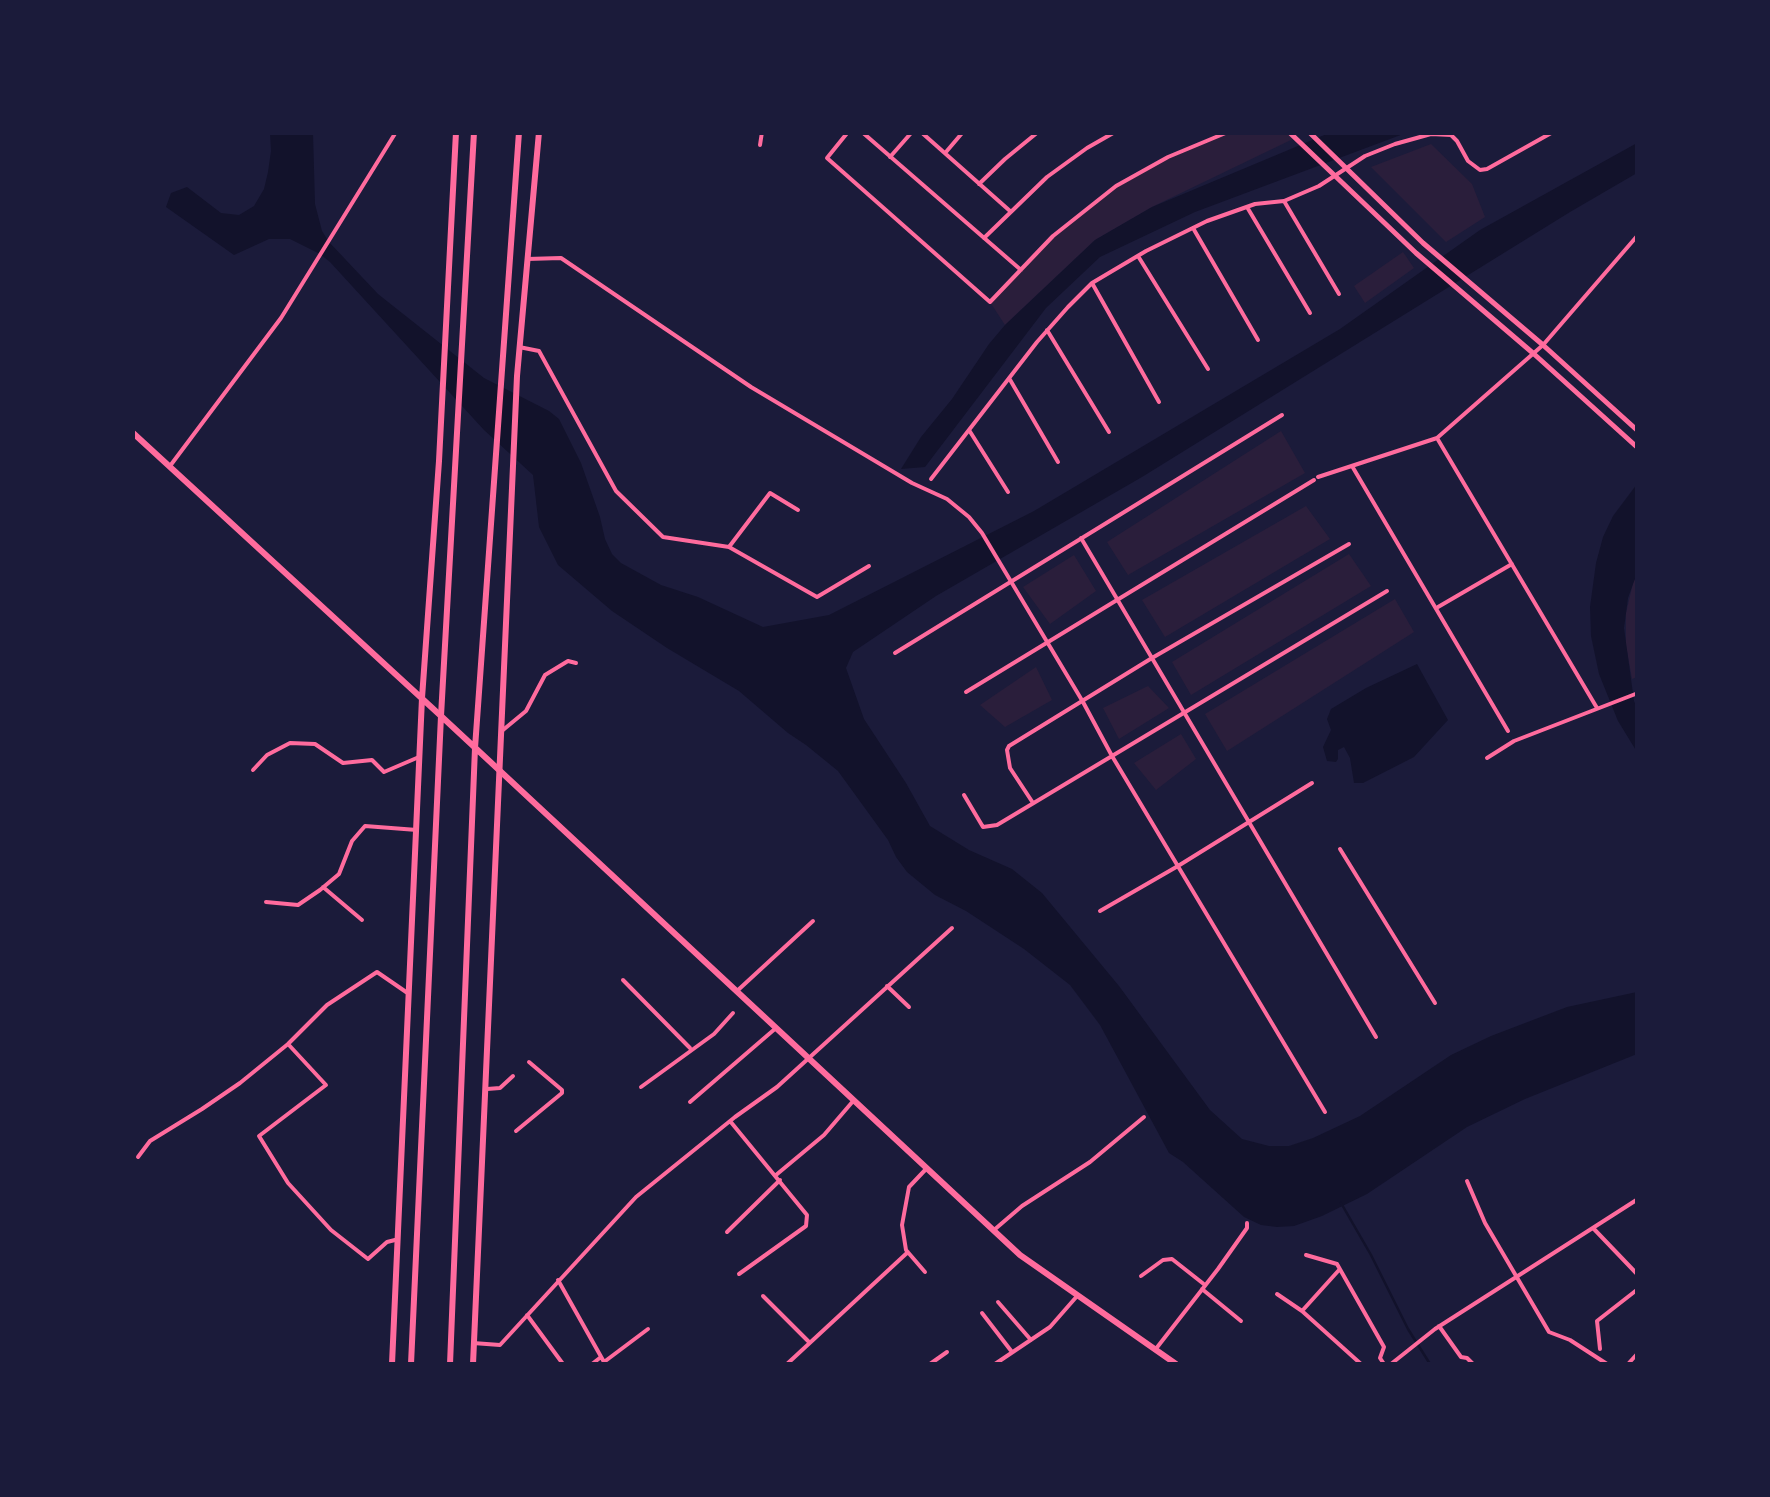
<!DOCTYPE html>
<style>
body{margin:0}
#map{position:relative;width:1770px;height:1497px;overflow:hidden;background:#1b1b3a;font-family:Commissioner,sans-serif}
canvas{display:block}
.frame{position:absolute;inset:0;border:135px solid #1b1b3a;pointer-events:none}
</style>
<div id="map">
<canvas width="1770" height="1497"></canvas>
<div class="frame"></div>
</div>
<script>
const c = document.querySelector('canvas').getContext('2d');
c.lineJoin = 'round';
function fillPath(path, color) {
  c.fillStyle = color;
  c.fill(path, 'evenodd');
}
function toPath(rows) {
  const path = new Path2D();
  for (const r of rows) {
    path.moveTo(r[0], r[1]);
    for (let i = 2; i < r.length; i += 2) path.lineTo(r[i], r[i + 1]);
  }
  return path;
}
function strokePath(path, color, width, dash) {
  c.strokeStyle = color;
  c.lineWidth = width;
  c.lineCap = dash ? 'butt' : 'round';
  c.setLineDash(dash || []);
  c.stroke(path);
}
const green = toPath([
 [1228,133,1289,133,1295,138,1152,207,1095,240,1005,325,990,302,1053,236,1116,186,1168,157],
 [1431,144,1472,184,1485,217,1446,242,1371,167],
 [1403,252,1414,268,1365,303,1354,286],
 [1281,431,1305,473,1128,575,1107,542],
 [1306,506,1330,539,1165,637,1142,600],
 [1349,554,1371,586,1191,695,1172,662],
 [1074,555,1096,591,1050,624,1023,587],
 [1637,575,1637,677,1632,679,1626,645,1626,613,1633,583],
 [1395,599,1414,632,1227,751,1205,714],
 [1036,667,1052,700,1005,727,980,705],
 [1148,686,1169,708,1119,739,1103,708],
 [1181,734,1196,759,1156,790,1134,763]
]);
const water = toPath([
 [270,133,313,133,315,204,322,231,329,242,378,294,484,378,549,411,559,419,581,463,600,517,605,539,612,554,621,563,661,585,698,597,763,627,829,615,1034,511,1340,329,1480,230,1637,143,1637,173,1570,212,1142,477,936,596,853,652,846,668,864,719,906,783,930,826,969,850,1012,869,1042,893,1119,986,1210,1110,1242,1139,1269,1146,1289,1146,1313,1138,1360,1116,1451,1055,1491,1036,1567,1007,1637,992,1637,1054,1525,1099,1467,1127,1367,1194,1322,1216,1294,1226,1277,1227,1261,1225,1244,1217,1183,1162,1169,1153,1100,1025,1070,985,1024,949,966,911,935,895,907,872,896,857,888,840,838,771,806,745,788,733,739,691,667,648,612,611,558,565,539,527,533,475,484,430,330,262,320,254,290,239,269,239,234,255,166,207,171,193,187,187,221,213,239,215,254,206,264,189,268,172,271,151],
 [1329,133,1406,133,1195,212,1100,257,1046,308,925,467,901,469,921,437,952,399,989,344,1005,325,1095,240,1152,207],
 [1637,484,1637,573,1628,598,1624,628,1634,701,1637,708,1637,752,1618,721,1599,674,1591,636,1590,607,1596,563,1603,537,1613,516],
 [1417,664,1448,720,1414,757,1363,783,1354,783,1350,758,1344,747,1338,750,1338,759,1336,762,1327,761,1323,747,1331,730,1327,719,1331,709,1366,688]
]);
const stream = toPath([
 [1341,1203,1371,1255,1408,1329,1430,1364]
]);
const minor = toPath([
 [848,132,827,158,990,302,1053,236,1116,186,1168,157,1228,132],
 [862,132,1021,270],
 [921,132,1010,211],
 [760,145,762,132],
 [946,152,963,132],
 [890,157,912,132],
 [979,184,1005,159,1038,132],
 [1284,201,1339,294],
 [1247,207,1310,313],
 [1193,228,1258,340],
 [984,238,1047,177,1087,148,1115,132],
 [1138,256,1208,369],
 [527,259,561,258,751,387,912,483,947,499,969,517,982,533,1083,702,1112,756,1325,1112],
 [1092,283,1159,402],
 [1047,330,1109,432],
 [519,347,539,351,616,491,663,537,729,547,817,597,869,566],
 [1009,378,1058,462],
 [969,430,1008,492],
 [1437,438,1597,708],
 [170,466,281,318,396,132],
 [1352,466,1508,731],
 [1318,477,1437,438,1543,345,1638,235],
 [931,479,1037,342,1068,307,1092,283,1146,251,1207,221,1255,204,1284,201,1319,186,1365,156,1395,144,1431,134,1451,135,1457,141,1468,161,1480,170,1487,169,1553,132],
 [1081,538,1376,1037],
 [729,547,770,493,798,510],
 [1438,607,1512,564],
 [895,653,1282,415],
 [966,692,1314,480],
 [503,730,526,711,545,675,568,661,576,663],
 [1487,758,1514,741,1638,693],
 [253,770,267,755,290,743,315,744,343,763,372,760,384,772,419,757],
 [964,795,983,827,997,825,1387,591],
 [1033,803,1010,768,1007,750,1009,746,1152,658,1349,544],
 [1340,849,1435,1003],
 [323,887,362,920],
 [266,902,298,905,320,890,339,874,352,841,365,826,417,830],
 [1100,911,1178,866,1312,783],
 [623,980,690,1048],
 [887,986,909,1007],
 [737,991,813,921],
 [288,1044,326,1085,259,1136,288,1183,331,1230,368,1259,387,1242,395,1240],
 [641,1087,714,1034,733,1013],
 [487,1089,500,1088,513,1076],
 [690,1102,776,1028],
 [730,1121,807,1215,806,1226,739,1274],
 [516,1131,562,1093,562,1090,529,1062],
 [138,1157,150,1141,202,1109,240,1083,288,1044,327,1005,377,972,409,994],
 [776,1175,824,1135,854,1100],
 [1467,1181,1485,1223,1549,1332,1570,1340,1607,1364],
 [1593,1228,1638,1275],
 [994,1230,1022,1206,1090,1162,1144,1117],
 [727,1232,780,1180],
 [1306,1255,1337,1264,1384,1347,1380,1358,1384,1364],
 [925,1272,906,1250,902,1225,909,1187,927,1168],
 [1141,1276,1163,1260,1172,1259,1205,1285],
 [558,1280,604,1362,648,1329],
 [1202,1289,1241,1321],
 [1277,1294,1302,1311,1339,1270],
 [763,1296,809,1342],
 [998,1302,1031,1340],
 [1302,1311,1361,1364],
 [982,1313,1012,1352],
 [527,1315,563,1364],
 [1439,1326,1461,1357,1467,1358,1473,1364],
 [473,1343,500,1345,636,1197,735,1117,777,1087,952,928],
 [1600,1349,1597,1321,1638,1289],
 [1155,1350,1218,1269,1247,1228,1247,1223],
 [592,1364,601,1357],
 [787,1364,908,1252],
 [930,1364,947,1352],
 [995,1364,1050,1327,1078,1295],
 [1391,1364,1435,1329,1638,1199],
 [1628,1364,1638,1353]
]);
const tertiary = toPath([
 [1289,132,1416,253,1534,354,1638,448],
 [1309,132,1423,243,1543,345,1638,431]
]);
const primary = toPath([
 [132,432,441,716],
 [392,1364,422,698,439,461,456,132],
 [473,1364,517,376,539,132]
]);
const trunk = toPath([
 [441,716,1020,1255,1176,1364],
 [411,1364,441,716,474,132],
 [450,1364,475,748,519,132]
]);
fillPath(green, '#2a1e3b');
fillPath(water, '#12122b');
strokePath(stream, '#12122b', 2.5);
strokePath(minor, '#ff6b9d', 4);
strokePath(tertiary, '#ff6b9d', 5);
strokePath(primary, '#ff6b9d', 6);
strokePath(trunk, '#ff6b9d', 6);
</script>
